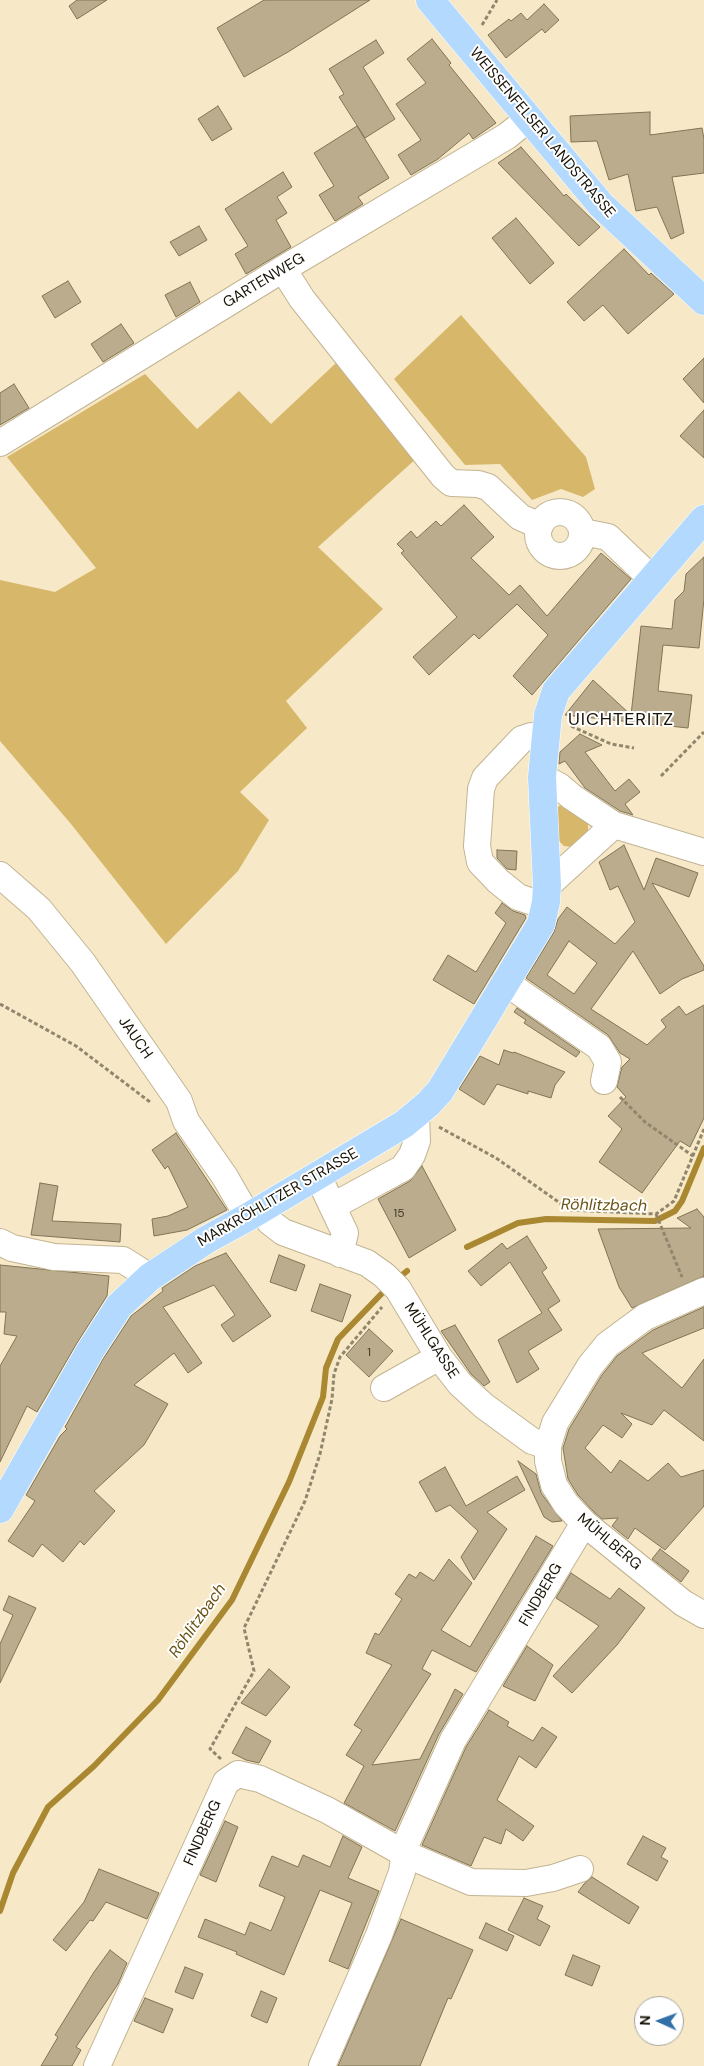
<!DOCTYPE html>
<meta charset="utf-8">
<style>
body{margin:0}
#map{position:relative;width:704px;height:2066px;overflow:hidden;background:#f7e9c7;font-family:"DM Sans",sans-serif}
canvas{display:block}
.north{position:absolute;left:634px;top:1996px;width:50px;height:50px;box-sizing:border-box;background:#fff;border:1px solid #a3a19c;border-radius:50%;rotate:272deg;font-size:14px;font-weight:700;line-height:20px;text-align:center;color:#181307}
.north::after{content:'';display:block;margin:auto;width:18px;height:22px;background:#3171a7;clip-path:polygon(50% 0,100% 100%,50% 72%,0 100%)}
</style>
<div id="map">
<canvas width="704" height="2066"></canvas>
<div class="north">N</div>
</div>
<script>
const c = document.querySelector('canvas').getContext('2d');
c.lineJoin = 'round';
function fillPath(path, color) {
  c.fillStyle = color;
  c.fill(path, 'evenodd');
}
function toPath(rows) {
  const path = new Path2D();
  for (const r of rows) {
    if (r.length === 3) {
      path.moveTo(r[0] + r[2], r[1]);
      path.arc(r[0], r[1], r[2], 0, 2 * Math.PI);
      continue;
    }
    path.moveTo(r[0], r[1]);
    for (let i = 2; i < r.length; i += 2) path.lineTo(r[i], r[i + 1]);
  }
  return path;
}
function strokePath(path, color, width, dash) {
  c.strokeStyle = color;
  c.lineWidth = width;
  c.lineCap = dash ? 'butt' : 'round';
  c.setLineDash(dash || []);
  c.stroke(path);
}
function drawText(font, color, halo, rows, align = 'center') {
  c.font = font + ' "DM Sans",sans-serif';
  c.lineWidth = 4;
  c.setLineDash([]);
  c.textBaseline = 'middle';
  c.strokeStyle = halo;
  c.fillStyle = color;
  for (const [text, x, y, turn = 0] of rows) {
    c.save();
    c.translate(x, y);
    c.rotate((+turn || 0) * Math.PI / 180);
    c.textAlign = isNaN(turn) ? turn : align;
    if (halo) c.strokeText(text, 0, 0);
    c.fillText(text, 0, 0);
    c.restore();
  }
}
const green = toPath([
 [461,315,586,457,595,489,583,497,561,489,532,500,500,464,465,465,394,379],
 [336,363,418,457,318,547,383,609,286,701,307,728,240,792,269,820,238,871,166,944,71,824,0,741,0,580,55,592,96,568,7,457,145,374,197,429,239,391,271,424],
 [566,805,588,823,588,834,574,847,564,846,557,839,554,812,559,806]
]);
const stream = toPath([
 [467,1247,518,1223,546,1219,655,1221,675,1211,682,1201,704,1148],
 [396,1280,407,1271],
 [0,1911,13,1873,48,1807,94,1766,158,1700,232,1600,289,1482,323,1397,326,1368,338,1339,388,1287]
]);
const building = toPath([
 [77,0,107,0,77,19,69,6,77,0],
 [264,0,370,0,288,52,244,77,217,28,264,0],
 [544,4,559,20,545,33,542,29,506,58,488,35,509,19,511,21,521,13,527,20,544,4],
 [432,39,451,63,449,65,496,123,473,139,469,133,438,159,411,175,398,155,421,140,396,104,426,83,407,59,432,39],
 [376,40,384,53,363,67,395,119,365,138,339,97,344,94,329,69,376,40],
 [218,106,232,129,212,141,198,119,218,106],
 [650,112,650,135,702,128,704,139,704,173,672,177,684,233,671,239,657,207,636,211,628,174,609,180,597,141,571,142,570,116,650,112],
 [357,126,389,178,358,197,363,204,335,221,319,195,334,186,314,153,357,126],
 [521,147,564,196,566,194,600,227,579,246,498,163,521,147],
 [283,172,292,187,277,197,287,213,276,220,291,247,246,274,235,254,248,246,225,209,283,172],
 [516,218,554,263,530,284,492,238,516,218],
 [199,226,207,240,179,256,170,242,199,226],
 [624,249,649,275,651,273,674,294,628,334,603,305,584,321,567,302,624,249],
 [68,281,81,302,55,318,42,296,68,281],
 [190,282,200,302,176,317,165,295,190,282],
 [121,324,134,343,103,362,91,344,121,324],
 [704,358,704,403,683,379,704,358],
 [14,384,29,408,0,425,0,393,14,384],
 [704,410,704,458,680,436,704,410],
 [464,505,494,537,471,558,509,595,520,585,547,616,601,553,631,579,532,695,513,676,548,635,517,604,479,639,474,634,429,675,413,657,457,617,401,553,404,551,397,544,411,531,417,538,436,521,441,526,464,505],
 [704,557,704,599,699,648,663,645,658,691,692,695,688,728,565,715,593,680,631,715,641,626,672,629,675,600,684,591,686,574,704,557],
 [580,734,602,745,585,752,615,791,629,779,640,792,625,804,633,815,620,811,585,788,565,761,559,764,560,752,580,734],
 [624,845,644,890,656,858,698,873,689,897,652,883,704,966,704,970,682,979,660,994,633,951,591,1009,647,1045,666,1027,661,1020,679,1006,686,1015,704,1005,704,1118,690,1147,680,1141,642,1193,599,1162,622,1129,608,1116,626,1097,617,1087,622,1067,630,1059,620,1053,608,1035,526,978,554,932,558,919,567,907,615,944,635,922,618,886,610,890,599,862,624,845],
 [569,941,597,963,574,994,547,975,569,941],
 [497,850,517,851,516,870,507,869,497,858,497,850],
 [502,903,513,911,525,915,526,918,474,1004,433,980,448,955,476,972,506,923,495,913,502,903],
 [517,1008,580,1052,576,1057,524,1023,526,1020,514,1012,517,1008],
 [504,1050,513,1053,514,1052,565,1072,555,1085,551,1098,528,1091,528,1094,497,1084,484,1105,459,1089,480,1056,499,1065,504,1050],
 [176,1133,227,1210,187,1230,154,1236,152,1219,168,1216,188,1207,168,1166,165,1169,152,1150,176,1133],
 [422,1166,456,1230,409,1258,378,1199,410,1181,422,1166],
 [40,1183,58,1186,52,1221,121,1224,120,1242,31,1235,40,1183],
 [697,1209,704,1217,704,1276,632,1308,619,1287,598,1229,691,1228,677,1218,697,1209],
 [527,1236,547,1268,542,1272,560,1301,548,1309,562,1330,528,1351,539,1369,517,1383,498,1340,542,1313,510,1262,481,1286,468,1271,502,1243,507,1249,527,1236],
 [226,1253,271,1316,233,1342,221,1325,235,1315,214,1285,163,1307,202,1363,188,1373,174,1353,134,1385,168,1404,144,1445,94,1491,115,1511,84,1545,80,1541,63,1562,42,1544,33,1557,8,1541,35,1501,26,1495,60,1436,67,1429,65,1427,103,1359,131,1316,163,1291,162,1288,195,1266,226,1253],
 [279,1255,305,1265,296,1291,270,1282,279,1255],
 [0,1265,109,1276,107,1296,77,1343,37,1412,27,1406,0,1462,0,1366,17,1336,4,1334,6,1312,0,1312,0,1265],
 [320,1284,351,1295,342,1322,311,1311,320,1284],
 [704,1307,704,1328,642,1353,682,1388,704,1359,704,1441,664,1410,652,1425,621,1413,632,1424,622,1438,603,1425,585,1448,611,1473,620,1460,648,1481,668,1463,681,1477,704,1470,704,1506,665,1550,635,1528,628,1539,612,1526,618,1518,602,1519,594,1512,578,1495,568,1479,563,1448,569,1429,602,1375,617,1356,653,1330,704,1307],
 [455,1325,490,1382,484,1386,471,1374,441,1331,455,1325],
 [369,1329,393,1351,369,1377,346,1355,369,1329],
 [518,1461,536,1474,541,1493,562,1521,552,1522,544,1517,518,1461],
 [445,1467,466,1506,517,1476,525,1490,487,1512,507,1529,474,1580,461,1557,478,1531,450,1505,436,1512,419,1482,445,1467],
 [536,1536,553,1546,476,1672,432,1650,422,1669,431,1674,372,1765,420,1759,455,1689,463,1694,439,1734,395,1831,344,1803,364,1766,346,1755,362,1730,354,1725,392,1665,366,1653,375,1633,379,1635,402,1599,395,1594,409,1574,416,1578,420,1572,434,1581,449,1559,472,1583,441,1630,470,1647,536,1536],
 [660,1549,689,1571,681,1582,652,1559,660,1549],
 [571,1573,610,1599,619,1588,645,1608,617,1645,572,1693,553,1676,599,1626,556,1598,571,1573],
 [9,1596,36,1608,0,1683,0,1644,13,1615,3,1610,9,1596],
 [527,1646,553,1665,535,1701,503,1686,527,1646],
 [269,1669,290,1687,266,1716,241,1703,269,1669],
 [489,1710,509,1722,507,1726,533,1741,542,1727,557,1737,536,1768,519,1756,497,1800,534,1826,523,1841,506,1829,501,1844,484,1837,471,1866,422,1845,466,1747,489,1710],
 [246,1727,271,1741,259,1763,246,1760,232,1753,246,1727],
 [225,1821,238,1827,216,1882,200,1875,225,1821],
 [343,1836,362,1847,348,1878,379,1891,348,1969,329,1961,352,1903,320,1890,284,1975,236,1954,237,1952,198,1937,205,1919,245,1935,250,1922,271,1931,285,1897,259,1886,272,1856,298,1867,303,1855,330,1867,343,1836],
 [643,1836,666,1848,661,1857,668,1861,657,1881,627,1864,643,1836],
 [99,1869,159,1893,147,1919,106,1902,93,1921,90,1920,66,1951,53,1940,84,1902,99,1869],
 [592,1877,639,1907,629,1924,578,1892,584,1884,592,1877],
 [524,1898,543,1906,537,1919,550,1926,540,1946,508,1930,524,1898],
 [401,1919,473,1950,451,1999,448,1998,420,2066,338,2066,401,1919],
 [486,1923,514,1936,507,1951,479,1938,486,1923],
 [110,1950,127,1963,118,1984,76,2047,81,2050,72,2066,41,2066,58,2037,55,2035,94,1972,110,1950],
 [573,1955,600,1966,592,1986,565,1975,573,1955],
 [185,1967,203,1974,193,1999,175,1992,185,1967],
 [261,1991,277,1998,267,2023,251,2016,261,1991],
 [145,1998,173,2009,163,2033,134,2021,145,1998]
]);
const path = toPath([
 [482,25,497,0],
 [571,726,611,744,634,748],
 [661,776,704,732],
 [0,1004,76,1046,150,1102],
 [620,1097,645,1122,693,1156],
 [439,1127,496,1158,570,1210,656,1214,674,1201,704,1129],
 [656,1214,682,1277],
 [221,1759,210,1749,254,1671,244,1628,305,1501,320,1454,332,1399,334,1374,340,1357,382,1307]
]);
const minor = toPath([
 [283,269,302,299,443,476,451,483,478,484,488,487,520,517,540,526],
 [0,443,283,269,507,136,528,119],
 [560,534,22],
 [583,532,608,537,652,579],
 [545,736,531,736,522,739,485,778,481,789,477,846,480,862,498,881,518,897,530,901,546,902],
 [542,777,559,786,572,797,614,825,704,852],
 [0,875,39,909,83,963,179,1101,186,1121,225,1177,248,1217],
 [547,886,614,825],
 [505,982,599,1047,608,1062,604,1081],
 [318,1176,345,1233,340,1254],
 [333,1206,403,1168,412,1155,417,1141,416,1114],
 [262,1209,270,1222,283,1232,367,1263,384,1275,398,1289,439,1357,460,1384,484,1406,532,1441,548,1446],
 [0,1242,12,1248,54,1257,123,1260,150,1277],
 [704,1291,645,1317,607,1345,590,1366,555,1423,548,1446,548,1461,554,1485,566,1504,584,1523,683,1603,704,1615],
 [384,1388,439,1357],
 [97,2066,226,1782,238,1774,260,1779,327,1810,405,1854,471,1882,526,1883,553,1878,580,1869],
 [322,2066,379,1935,402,1872,406,1844,453,1740,584,1523]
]);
const major = toPath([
 [430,0,601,205,704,301],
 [0,1509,90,1351,119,1306,150,1277,206,1240,248,1217,404,1124,428,1104,440,1091,541,924,546,902,547,886,542,777,548,715,556,691,704,519]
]);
const numberNames = [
 ["15",399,1214],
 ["1",369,1353]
];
const streetNames = [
 ["WEISSENFELSER LANDSTRASSE",542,133,50],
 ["GARTENWEG",264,281,-31],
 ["JAUCH",135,1038,55],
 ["MARKRÖHLITZER STRASSE",278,1198,-30],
 ["MÜHLGASSE",431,1341,57],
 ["MÜHLBERG",609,1542,40],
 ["FINDBERG",541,1595,-60],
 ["FINDBERG",203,1833,-66]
];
const waterNames = [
 ["Röhlitzbach",604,1206,1],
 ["Röhlitzbach",198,1621,-55]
];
const quarterNames = [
 ["UICHTERITZ",621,720]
];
fillPath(green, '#d7b769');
strokePath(stream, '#a98831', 6);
fillPath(building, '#baac8c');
strokePath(building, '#817456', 1);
strokePath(minor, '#c2b493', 28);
strokePath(major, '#fff', 29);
strokePath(path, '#90866e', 3, [4, 2.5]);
strokePath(minor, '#fff', 26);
strokePath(major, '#b3dafe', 28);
drawText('12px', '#403928', null, numberNames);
drawText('15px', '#181307', '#fff', streetNames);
drawText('italic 16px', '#6a5212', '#fff', waterNames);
c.letterSpacing = '1px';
drawText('18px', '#181307', '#fff', quarterNames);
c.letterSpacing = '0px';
</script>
